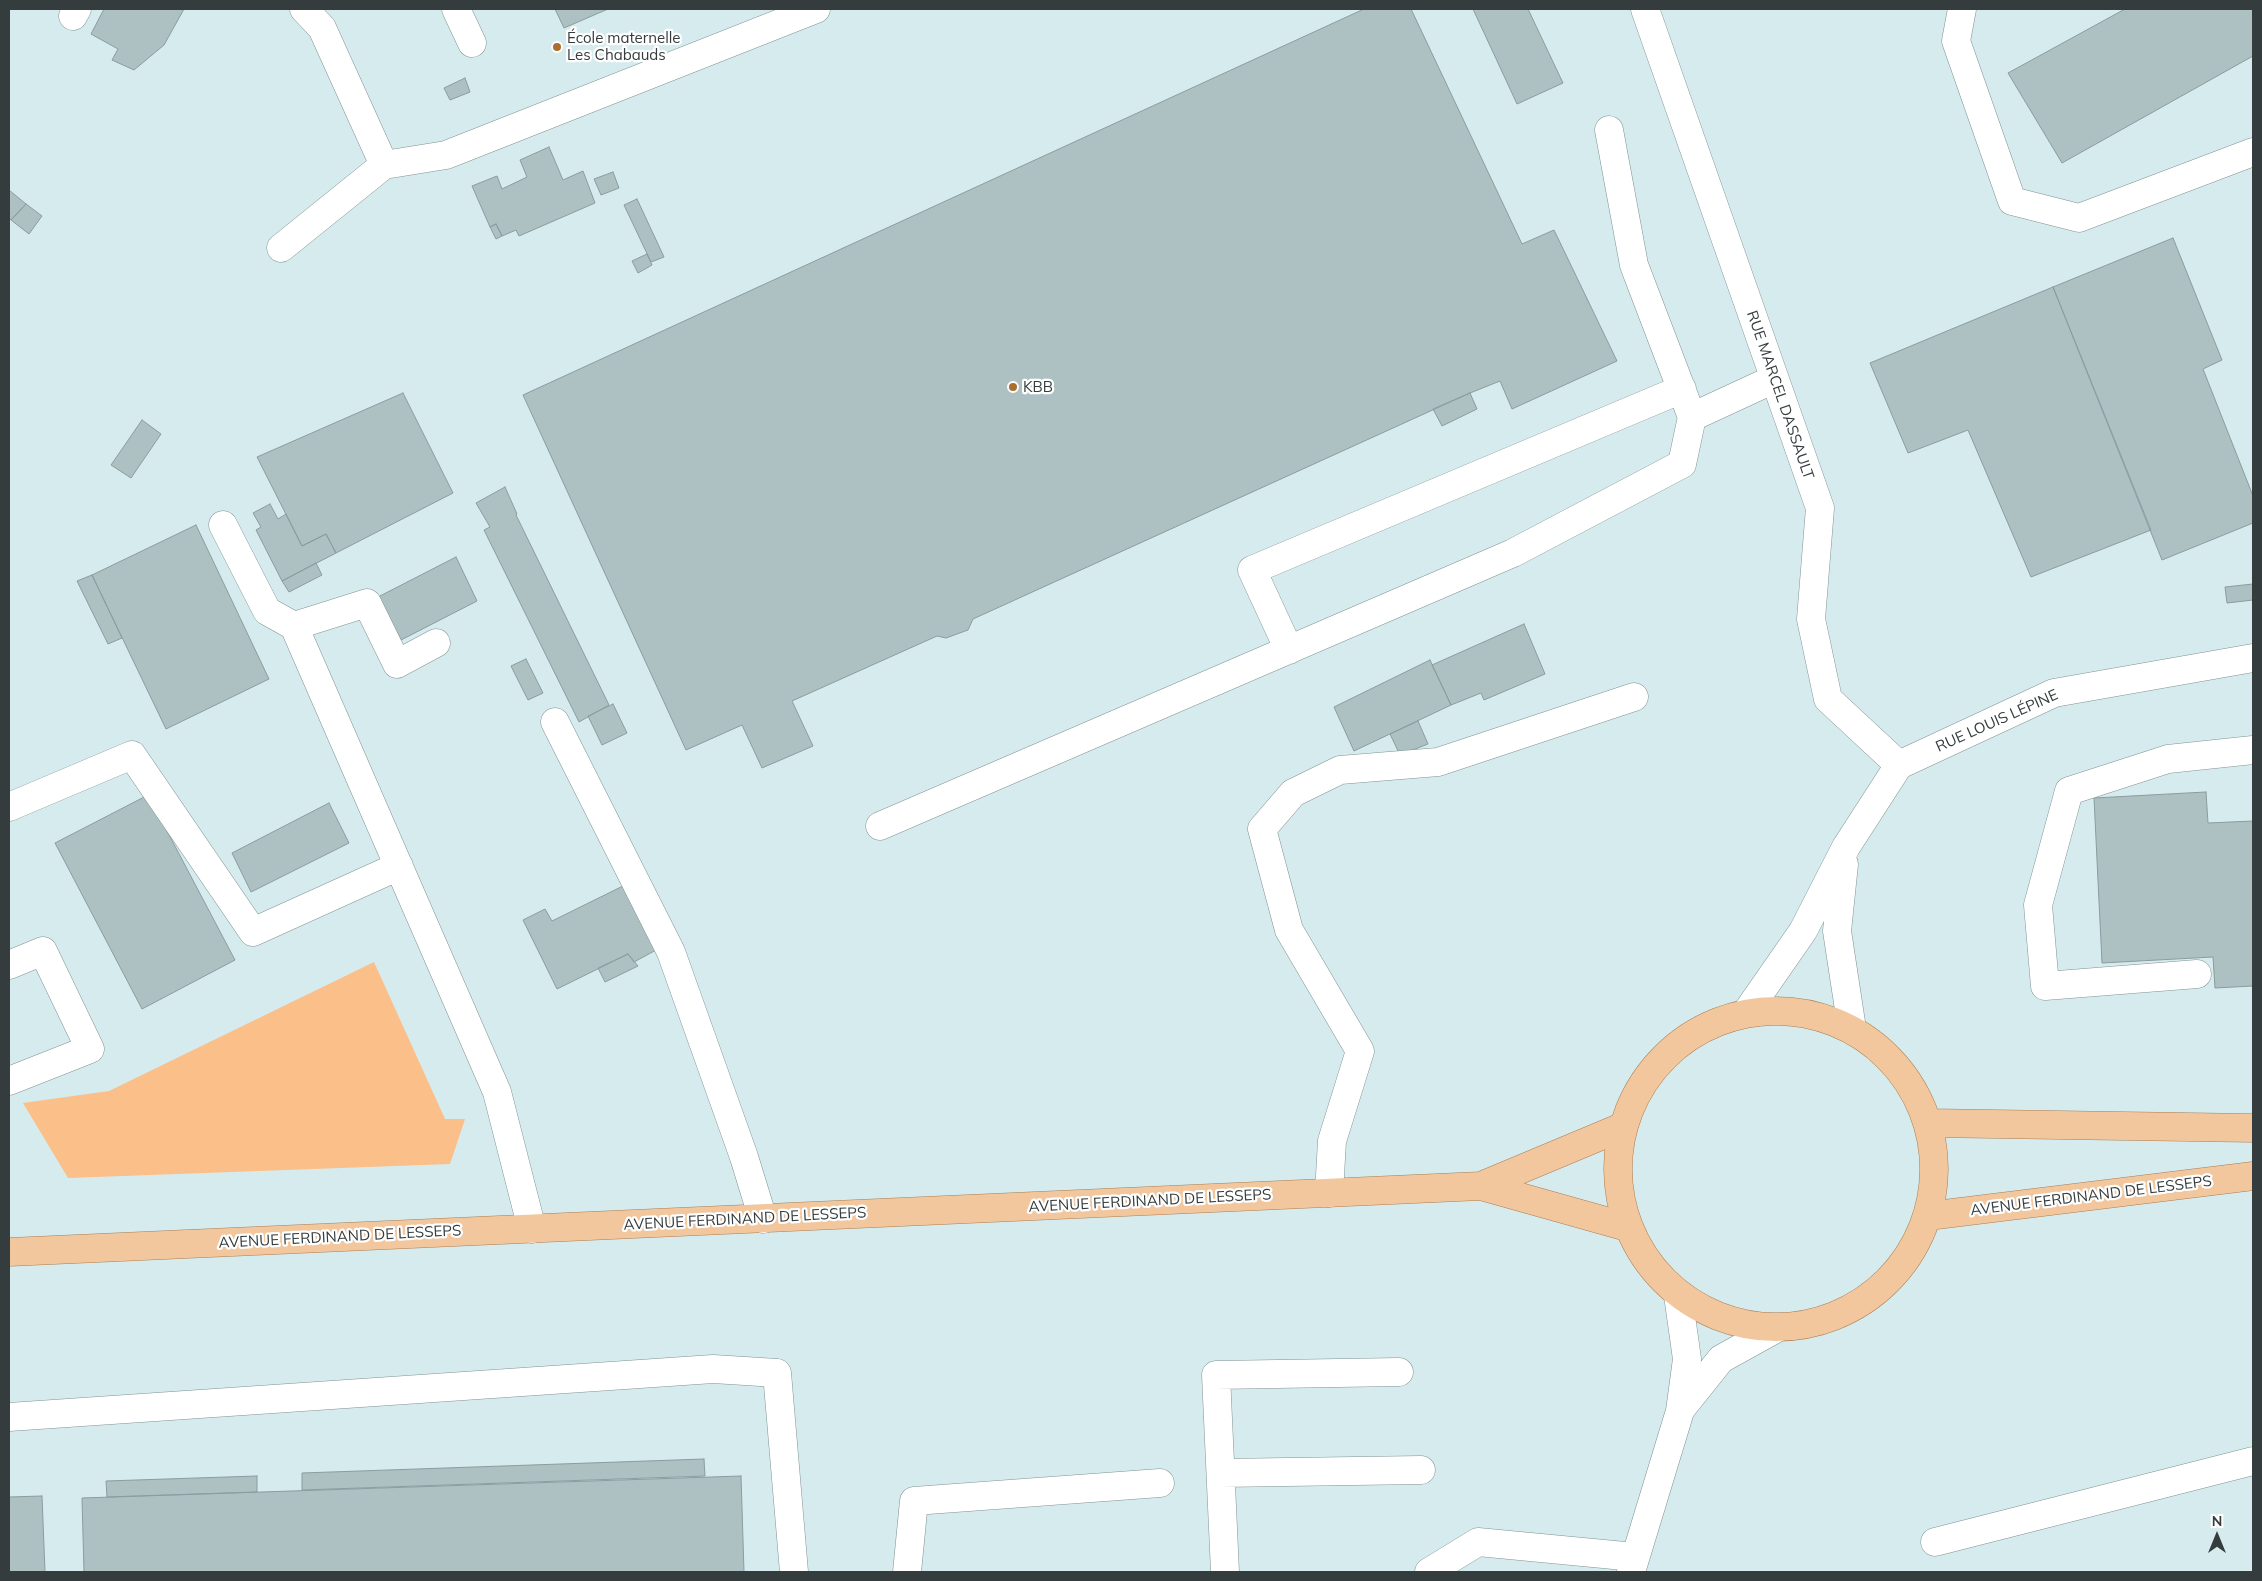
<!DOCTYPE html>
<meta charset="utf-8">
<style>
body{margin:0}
#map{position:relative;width:2262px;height:1581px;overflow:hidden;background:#d6ebed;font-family:Mulish,sans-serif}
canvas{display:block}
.frame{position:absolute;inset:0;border:10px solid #343c3d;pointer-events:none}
.north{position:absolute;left:2192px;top:1511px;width:50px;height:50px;-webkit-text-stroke:4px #fff;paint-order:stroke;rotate:0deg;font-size:14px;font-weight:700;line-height:20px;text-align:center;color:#343c3d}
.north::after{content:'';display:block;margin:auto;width:18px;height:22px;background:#343c3d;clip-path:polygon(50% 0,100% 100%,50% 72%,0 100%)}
</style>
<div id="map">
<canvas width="2262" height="1581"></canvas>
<div class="frame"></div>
<div class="north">N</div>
</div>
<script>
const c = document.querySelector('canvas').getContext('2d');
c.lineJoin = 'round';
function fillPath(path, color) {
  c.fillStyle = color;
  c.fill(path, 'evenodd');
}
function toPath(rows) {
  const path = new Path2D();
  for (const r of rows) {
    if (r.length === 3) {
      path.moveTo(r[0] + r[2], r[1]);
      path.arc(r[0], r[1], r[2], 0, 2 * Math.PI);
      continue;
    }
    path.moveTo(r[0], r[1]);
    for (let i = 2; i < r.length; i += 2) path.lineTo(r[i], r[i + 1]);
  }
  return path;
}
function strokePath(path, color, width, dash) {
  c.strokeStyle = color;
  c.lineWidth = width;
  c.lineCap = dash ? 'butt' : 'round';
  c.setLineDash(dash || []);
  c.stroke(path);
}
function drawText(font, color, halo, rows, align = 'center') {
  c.font = font + ' Mulish,sans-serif';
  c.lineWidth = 4.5;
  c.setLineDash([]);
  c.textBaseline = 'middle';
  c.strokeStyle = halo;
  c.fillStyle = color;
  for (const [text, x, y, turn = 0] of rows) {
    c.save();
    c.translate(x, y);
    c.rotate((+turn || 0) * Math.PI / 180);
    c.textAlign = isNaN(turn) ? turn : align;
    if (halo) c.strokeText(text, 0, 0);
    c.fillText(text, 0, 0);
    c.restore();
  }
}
const green = toPath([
 [374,962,445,1119,465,1119,450,1164,68,1178,23,1103,109,1091]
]);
const building = toPath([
 [104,9,184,9,164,45,134,70,112,60,118,49,91,34,104,9],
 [555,9,608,9,564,28,555,9],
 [1364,9,1411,9,1522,244,1554,230,1617,361,1512,409,1500,381,1470,393,973,619,968,630,946,638,937,636,792,701,813,746,762,768,742,725,686,750,523,395,1364,9],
 [1473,9,1528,9,1563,83,1517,104,1473,9],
 [2125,9,2253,9,2253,56,2062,163,2008,73,2125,9],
 [465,78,470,92,450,100,444,88,465,78],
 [549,147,563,180,583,171,595,203,519,236,516,230,502,236,496,224,490,227,472,186,497,176,502,189,527,177,520,160,549,147],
 [613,172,619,188,601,195,594,179,613,172],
 [9,190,26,204,11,220,9,218,9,190],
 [637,199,664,257,651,262,624,205,637,199],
 [26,204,42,216,29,234,11,220,26,204],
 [496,224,502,236,496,239,490,227,496,224],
 [2173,238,2222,360,2203,369,2253,496,2253,523,2162,560,2053,287,2173,238],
 [647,254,652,265,638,273,632,261,647,254],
 [2053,287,2151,530,2031,577,1968,430,1908,453,1870,363,2053,287],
 [403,393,453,493,336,553,326,534,302,546,257,457,403,393],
 [1470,393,1477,409,1442,426,1433,409,1470,393],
 [142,420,161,434,131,478,111,465,142,420],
 [505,487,517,514,516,515,609,705,579,722,484,530,490,527,476,503,505,487],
 [270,504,278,519,286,514,302,546,326,534,336,553,282,581,256,530,261,527,253,513,270,504],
 [196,525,269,679,166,729,92,575,196,525],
 [456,557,477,601,401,640,378,597,456,557],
 [316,563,322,575,289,592,282,581,316,563],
 [92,575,122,638,108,644,77,581,92,575],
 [2253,584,2253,600,2227,603,2225,587,2253,584],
 [1524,624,1545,674,1484,700,1481,693,1451,705,1432,665,1524,624],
 [526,659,543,693,528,700,511,666,526,659],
 [1430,660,1451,705,1354,751,1334,707,1430,660],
 [613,704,627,733,602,745,588,716,613,704],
 [1418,721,1428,744,1400,755,1390,734,1418,721],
 [2206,792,2208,823,2253,821,2253,986,2215,988,2213,957,2102,963,2094,798,2206,792],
 [148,795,235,960,142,1009,55,843,148,795],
 [329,803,349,843,251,892,232,853,329,803],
 [625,885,658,949,634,962,628,954,557,989,523,920,545,909,552,921,625,885],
 [628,954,638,966,605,982,598,968,628,954],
 [704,1459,705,1476,302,1490,302,1473,704,1459],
 [257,1476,257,1492,107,1497,106,1481,257,1476],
 [741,1476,744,1572,84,1572,82,1498,741,1476],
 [42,1496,45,1572,9,1572,9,1497,42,1496]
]);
const minor = toPath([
 [456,9,472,43],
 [1645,9,1820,508,1811,619,1828,699,1899,765],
 [1962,9,1956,41,2012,201,2079,218,2253,152],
 [73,16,77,9],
 [1609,130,1634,265,1692,417,1774,379],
 [384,165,446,155,816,9],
 [281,248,384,165,322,28,304,9],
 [223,525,267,611,294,626,497,1092,532,1229],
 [294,626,367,603,397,664,436,643],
 [1289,650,1252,570,1682,389],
 [555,722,671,952,744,1157,763,1219],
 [9,807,132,755,253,932,399,866],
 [880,826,1513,553,1682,464,1692,417],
 [1844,864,1837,931,1852,1029],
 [9,965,43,951,90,1049,9,1081],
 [2197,974,2045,986,2038,905,2069,791,2168,759,2253,750],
 [1746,1013,1803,931,1846,847,1899,765,2054,693,2253,658],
 [1329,1193,1332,1141,1360,1051,1289,930,1262,829,1293,793,1340,770,1438,762,1634,697],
 [1681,1409,1721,1359,1777,1328],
 [9,1417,713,1369,777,1373,794,1572],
 [1221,1473,1421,1470],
 [1935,1542,2253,1461],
 [907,1572,914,1501,1160,1483],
 [1225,1572,1216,1375,1399,1372],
 [1429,1572,1478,1542,1635,1557],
 [1631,1572,1680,1411,1687,1359,1678,1295]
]);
const major = toPath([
 [1776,1169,158],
 [1929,1123,2253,1128],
 [1481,1186,1622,1127],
 [1928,1216,2253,1176],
 [9,1252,1481,1186,1627,1227]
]);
const markers = [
 [557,47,5,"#ab6e32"],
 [1013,387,5,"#ab6e32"]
];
const poiNames = [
 ["École maternelle",567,38],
 ["Les Chabauds",567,55],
 ["KBB",1023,387]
];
const streetNames = [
 ["RUE MARCEL DASSAULT",1780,395,71],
 ["RUE LOUIS LÉPINE",1997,721,-24],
 ["AVENUE FERDINAND DE LESSEPS",2091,1196,-7],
 ["AVENUE FERDINAND DE LESSEPS",1150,1201,-3],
 ["AVENUE FERDINAND DE LESSEPS",745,1219,-3],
 ["AVENUE FERDINAND DE LESSEPS",340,1237,-3]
];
fillPath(green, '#fbbf89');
fillPath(building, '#adc1c3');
strokePath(building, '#899c9f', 1);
strokePath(minor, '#809395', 29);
strokePath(major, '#aa7e52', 29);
strokePath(minor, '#fff', 28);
strokePath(major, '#f2c79e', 28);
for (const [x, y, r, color] of markers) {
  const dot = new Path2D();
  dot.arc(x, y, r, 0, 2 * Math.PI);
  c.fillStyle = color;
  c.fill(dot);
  strokePath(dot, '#fff', 2);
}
drawText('15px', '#343c3d', '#fff', poiNames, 'left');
drawText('15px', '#343c3d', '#fff', streetNames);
</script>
